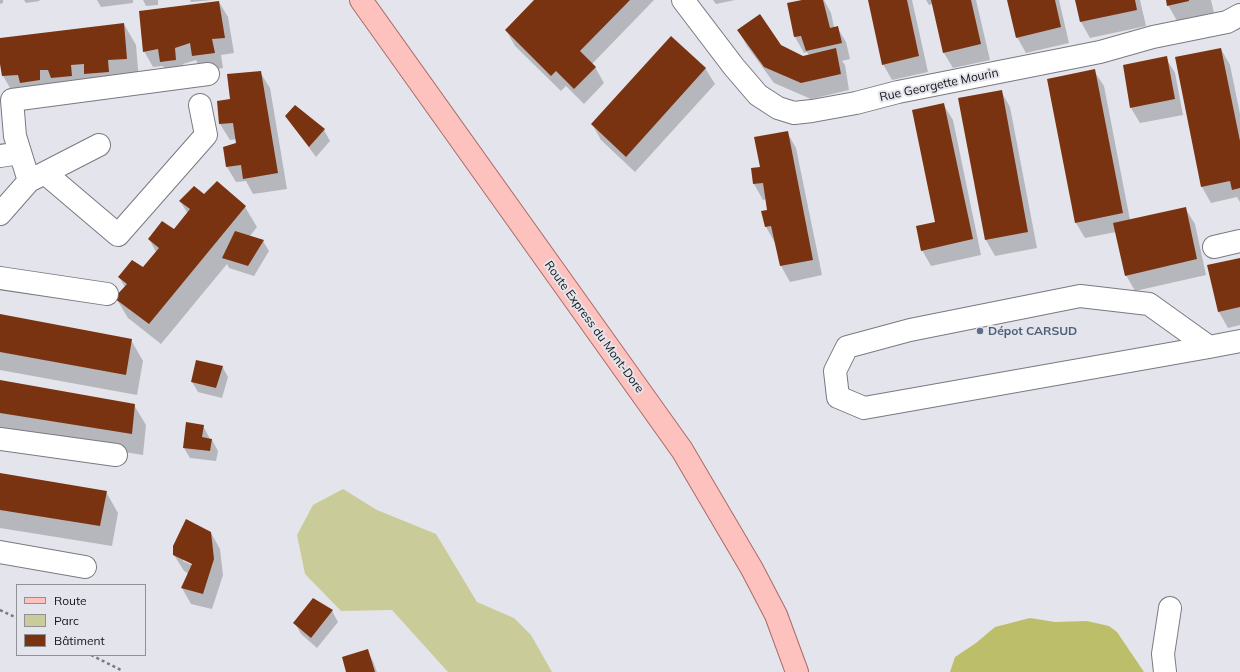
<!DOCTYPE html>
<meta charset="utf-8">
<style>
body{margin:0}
#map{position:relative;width:1240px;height:672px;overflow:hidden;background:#e4e5ec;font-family:Mulish,sans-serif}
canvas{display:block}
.legend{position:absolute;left:16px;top:584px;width:130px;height:72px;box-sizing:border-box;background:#e4e5ec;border:1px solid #909196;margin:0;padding:5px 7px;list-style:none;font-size:12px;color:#131316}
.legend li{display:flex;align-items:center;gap:8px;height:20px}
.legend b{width:20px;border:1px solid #909196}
</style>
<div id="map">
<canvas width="1240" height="672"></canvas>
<ul class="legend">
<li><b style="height:5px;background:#fdc2be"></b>Route</li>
<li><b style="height:11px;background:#c9cc98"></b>Parc</li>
<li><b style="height:11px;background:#7a3310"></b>Bâtiment</li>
</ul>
</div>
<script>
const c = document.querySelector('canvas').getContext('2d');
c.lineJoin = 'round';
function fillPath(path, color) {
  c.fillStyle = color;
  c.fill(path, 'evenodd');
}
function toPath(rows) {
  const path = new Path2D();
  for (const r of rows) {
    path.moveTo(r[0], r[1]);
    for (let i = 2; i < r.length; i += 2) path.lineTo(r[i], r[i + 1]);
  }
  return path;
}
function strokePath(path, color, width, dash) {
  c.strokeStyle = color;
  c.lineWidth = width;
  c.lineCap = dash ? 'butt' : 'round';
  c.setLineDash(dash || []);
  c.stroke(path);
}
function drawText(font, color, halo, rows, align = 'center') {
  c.font = font + ' Mulish,sans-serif';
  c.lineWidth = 4;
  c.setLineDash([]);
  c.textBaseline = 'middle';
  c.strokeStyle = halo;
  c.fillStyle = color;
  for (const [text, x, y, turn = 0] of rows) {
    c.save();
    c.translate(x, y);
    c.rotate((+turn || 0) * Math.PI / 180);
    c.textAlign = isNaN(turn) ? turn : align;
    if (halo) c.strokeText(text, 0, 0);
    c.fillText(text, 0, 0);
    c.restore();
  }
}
const green = toPath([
 [343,489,377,510,436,534,477,602,514,618,531,635,552,672,448,672,392,610,341,611,305,574,297,535,313,505]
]);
const forest = toPath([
 [1030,618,1055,622,1087,621,1109,626,1117,632,1144,672,950,672,955,657,976,643,995,627]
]);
const shadow = toPath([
 [0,0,3,0,3,3,0,4],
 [24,0,39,0,40,1,26,3],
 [97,0,133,0,133,3,101,7],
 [143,0,158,0,158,5,146,6],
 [190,0,213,0,191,2],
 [535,0,654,0,592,64,595,67,604,83,584,104,566,86,561,91,515,46,506,30],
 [713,0,735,0,716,4],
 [807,0,824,0,831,13,834,27,837,27,846,42,850,59,842,61,845,65,849,90,811,99,774,83,747,46,738,30,780,46,803,57,809,55,807,52,804,53,795,37,788,4],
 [869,0,912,0,928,72,892,80,883,64],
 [926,0,976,0,990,60,953,68,944,53,933,4,929,5],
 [1008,0,1059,0,1069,43,1026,53,1017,37],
 [1076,0,1140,0,1146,26,1090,38,1081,22],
 [1167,0,1211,0,1214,13,1177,21,1168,5],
 [219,2,228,17,234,53,221,55,223,68,202,72,196,60,183,64,184,75,170,77,163,66,153,67,144,51],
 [124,24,136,45,139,80,15,96,3,76,0,59,0,39],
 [1221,49,1230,65,1240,114,1240,202,1237,197,1211,203,1202,187],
 [1166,58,1175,73,1183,115,1140,123,1131,108],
 [705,68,715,84,635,172,601,140,592,124],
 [1094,71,1104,86,1130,220,1185,208,1195,224,1206,275,1135,291,1126,275,1116,232,1085,238,1076,223],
 [260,72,270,88,287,189,253,194,246,181,236,182,227,167,237,143,237,139,230,140,220,124,218,102,232,100],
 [1001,91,1010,107,1037,248,995,256,986,240],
 [943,104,953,120,981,255,931,266,922,250,936,223],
 [286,116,324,130,330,141,316,157,293,126],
 [787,132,796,148,822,275,790,282,781,266,776,242,775,243,766,227,768,210,767,199,763,200,754,184,752,169,761,167],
 [217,182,245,207,257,227,250,236,263,241,269,251,254,276,229,268,227,264,161,344,128,318,116,298,125,287,119,277,143,268,156,252,149,239,174,231,188,214,180,201,205,195],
 [1240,259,1240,325,1228,328,1219,312,1209,266],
 [0,315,131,340,143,361,137,395,0,370],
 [222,366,228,377,222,398,198,392,192,382],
 [0,381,134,405,146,425,143,455,0,432],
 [203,426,209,437,209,439,212,440,218,451,216,461,190,458,184,448],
 [0,474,106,492,118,513,112,546,0,528],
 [211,533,220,549,223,575,212,609,191,604,182,588,189,574,184,571,174,555],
 [183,559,197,565,196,567,183,561],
 [332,611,338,622,317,648,301,634,295,623],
 [367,650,373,661,377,672,347,672]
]);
const building = toPath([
 [534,0,630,0,580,51,596,67,574,89,556,71,551,76,505,30],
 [802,0,823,0,830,28,838,26,842,43,806,51,801,36,794,37,787,3],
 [868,0,907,0,919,56,882,65],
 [931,0,971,0,981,44,943,53],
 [1007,0,1055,0,1061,27,1016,38],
 [1075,0,1135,0,1137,10,1080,22],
 [1166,0,1189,0,1189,1,1167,6],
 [219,1,225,38,212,39,215,53,192,56,190,43,175,48,176,60,160,62,158,49,143,52,139,11],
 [760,14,781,45,803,56,836,48,841,74,801,83,764,67,737,30],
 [124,23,127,59,108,60,109,72,84,74,84,64,71,65,72,76,51,78,48,70,40,70,40,80,20,83,18,75,2,76,0,64,0,38],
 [671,36,706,68,626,157,591,124],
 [1221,48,1240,141,1240,188,1232,190,1230,181,1201,187,1175,57],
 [1167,56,1175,99,1130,108,1123,65],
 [1095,69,1123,213,1075,223,1047,79],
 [261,71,278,173,243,179,241,165,226,167,223,147,236,143,233,123,219,124,217,101,230,99,227,74],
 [1002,90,1028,232,985,240,958,98],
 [944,103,973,239,921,251,916,226,935,222,912,110],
 [295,105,325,129,309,147,285,116],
 [788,131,813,260,780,266,771,226,765,227,761,211,767,210,763,183,753,184,751,168,760,167,754,137],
 [217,181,246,206,149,324,114,298,127,284,118,277,132,260,143,267,159,248,148,239,162,221,174,229,190,209,179,201,194,186,204,194],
 [1186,207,1197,259,1125,276,1113,223],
 [235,231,264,240,248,266,222,258],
 [1240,258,1240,307,1218,312,1207,265],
 [0,314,132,339,126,375,0,352],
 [196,360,223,366,216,388,191,382],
 [0,380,135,404,132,434,0,413],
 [186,422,204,425,202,437,212,439,210,451,183,448],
 [0,473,107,491,100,526,0,510],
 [186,519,211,532,214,559,203,594,181,588,192,564,173,555,173,546],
 [313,598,333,610,311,638,293,623],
 [368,649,375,672,346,672,342,657]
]);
const path = toPath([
 [0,610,17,618],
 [91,655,121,670,122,672]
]);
const minor = toPath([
 [683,0,734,67,758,95,778,108,794,113,812,111,856,103,898,92,1100,52,1153,37,1227,22,1240,15],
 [0,156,20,153],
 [45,173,118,235,206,135,200,105],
 [29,181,15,136,12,100,208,74],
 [0,214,29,181,99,145],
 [1214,247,1240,241],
 [0,278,107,294],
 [1209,347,1149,304,1080,296,910,330,847,347,835,371,838,397,864,408,1209,347,1240,341],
 [0,439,116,455],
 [0,552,85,567],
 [1165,672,1163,654,1170,608]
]);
const major = toPath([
 [361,0,682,450,752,569,776,615,797,672]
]);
const markers = [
 [980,331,4,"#5c6f8a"]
];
const streetNames = [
 ["Rue Georgette Mourin",939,85,-12],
 ["Route Express du Mont-Dore",594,327,54]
];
const serviceNames = [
 ["Dépot CARSUD",988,331]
];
fillPath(green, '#c9cc98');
fillPath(forest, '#bcbe69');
fillPath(shadow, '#0003');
fillPath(building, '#7a3310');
strokePath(minor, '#797980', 24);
strokePath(major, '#aa6a67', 24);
strokePath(path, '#7a7b80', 2.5, [3, 3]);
strokePath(minor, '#fff', 22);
strokePath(major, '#fdc2be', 22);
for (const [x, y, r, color] of markers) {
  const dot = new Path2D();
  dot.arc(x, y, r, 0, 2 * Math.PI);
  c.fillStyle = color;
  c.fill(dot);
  strokePath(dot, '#e4e5ec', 1.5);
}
drawText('12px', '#131316', '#e4e5ec', streetNames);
drawText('bold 12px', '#4e5e75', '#e4e5ec', serviceNames, 'left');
</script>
